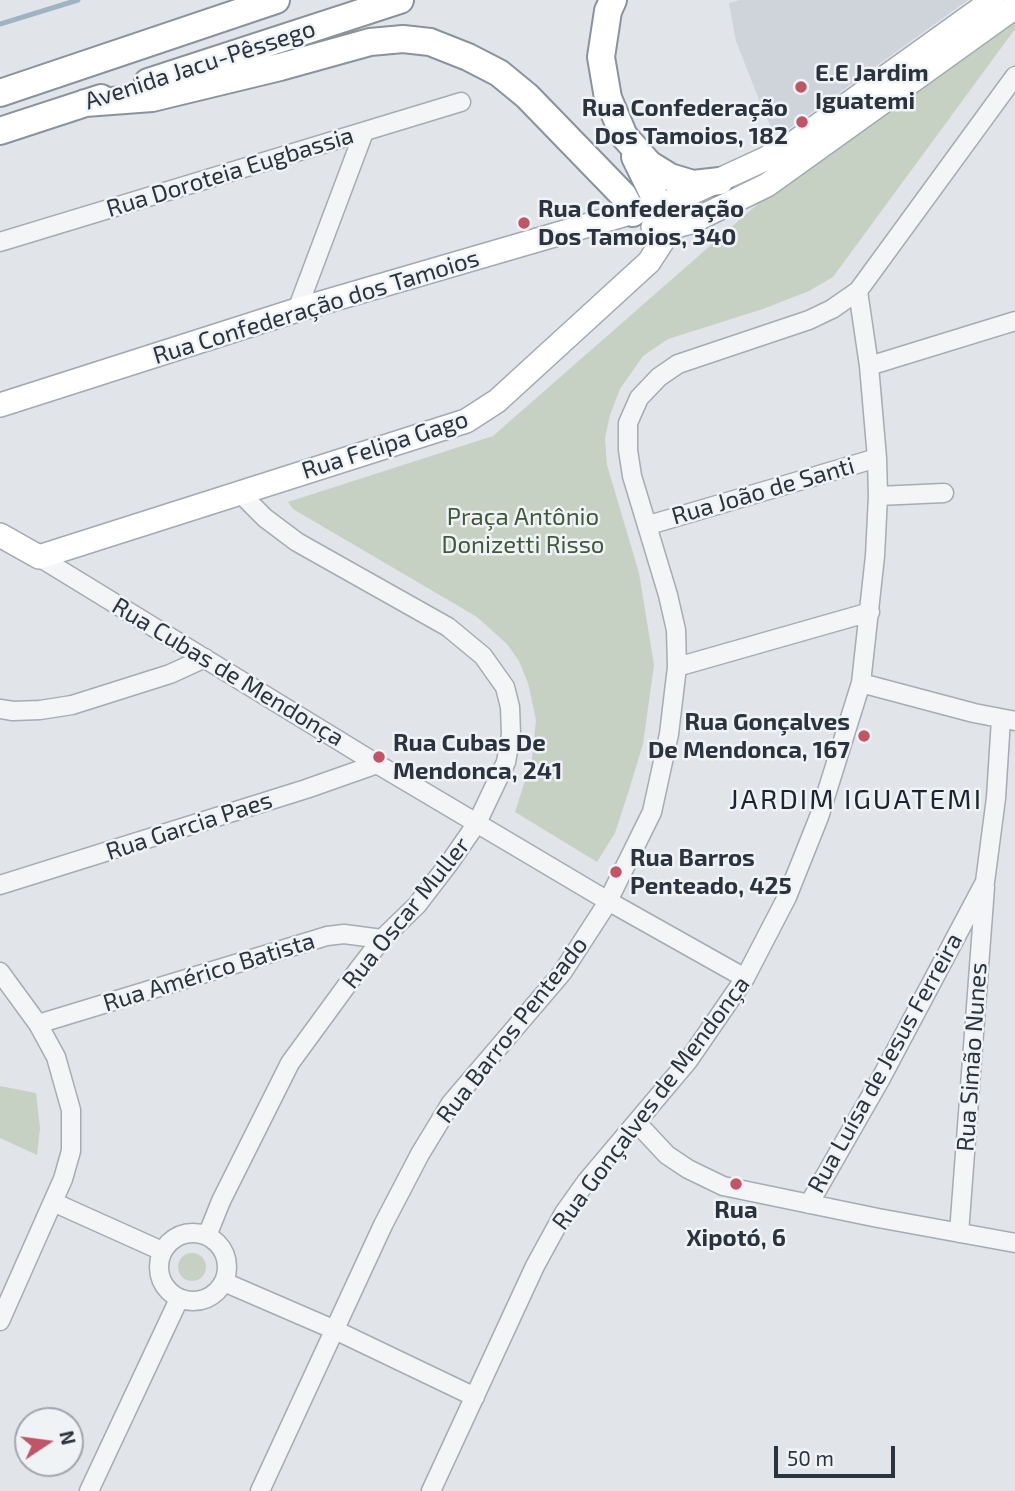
<!DOCTYPE html>
<meta charset="utf-8">
<style>
body{margin:0}
#map{position:relative;width:1015px;height:1491px;overflow:hidden;background:#e1e4e8;font-family:"Exo 2",sans-serif}
canvas{display:block}
.north{position:absolute;left:14px;top:1407px;width:70px;height:70px;box-sizing:border-box;background:#f0f3f6;border:2px solid #a1a6ac;border-radius:50%;rotate:77deg;font-size:19px;font-weight:700;line-height:28px;text-align:center;color:#2b333e}
.north::after{content:'';display:block;margin:auto;width:24px;height:32px;background:#bf5568;clip-path:polygon(50% 0,100% 100%,50% 72%,0 100%)}
.scale{position:absolute;left:774px;top:1446px;width:121px;height:32px;box-sizing:border-box;border:4px solid #2b333e;border-top:0;padding-left:9px;font-size:21px;line-height:24px;white-space:nowrap;color:#2b333e;-webkit-text-stroke:5px #f0f3f6;paint-order:stroke}
</style>
<div id="map">
<canvas width="1015" height="1491"></canvas>
<div class="north">N</div>
<div class="scale">50 m</div>
</div>
<script>
const c = document.querySelector('canvas').getContext('2d');
c.lineJoin = 'round';
function fillPath(path, color) {
  c.fillStyle = color;
  c.fill(path, 'evenodd');
}
function toPath(rows) {
  const path = new Path2D();
  for (const r of rows) {
    if (r.length === 3) {
      path.moveTo(r[0] + r[2], r[1]);
      path.arc(r[0], r[1], r[2], 0, 2 * Math.PI);
      continue;
    }
    path.moveTo(r[0], r[1]);
    for (let i = 2; i < r.length; i += 2) path.lineTo(r[i], r[i + 1]);
  }
  return path;
}
function strokePath(path, color, width, dash) {
  c.strokeStyle = color;
  c.lineWidth = width;
  c.lineCap = dash ? 'butt' : 'round';
  c.setLineDash(dash || []);
  c.stroke(path);
}
function drawText(font, color, halo, rows, align = 'center') {
  c.font = font + ' "Exo 2",sans-serif';
  c.lineWidth = 5;
  c.setLineDash([]);
  c.textBaseline = 'middle';
  c.strokeStyle = halo;
  c.fillStyle = color;
  for (const [text, x, y, turn = 0] of rows) {
    c.save();
    c.translate(x, y);
    c.rotate((+turn || 0) * Math.PI / 180);
    c.textAlign = isNaN(turn) ? turn : align;
    if (halo) c.strokeText(text, 0, 0);
    c.fillText(text, 0, 0);
    c.restore();
  }
}
const built = toPath([
 [740,0,968,0,783,133,776,133,770,125,763,110,736,41,729,3]
]);
const green = toPath([
 [1015,20,1015,29,833,277,809,291,763,309,668,339,643,356,620,389,610,415,605,438,607,465,639,573,654,665,643,744,629,790,615,833,597,862,515,812,532,759,536,720,528,683,519,661,507,644,477,617,293,509,288,502,493,436,768,195],
 [0,1086,36,1093,40,1128,37,1155,0,1138],
 [192,1267,14]
]);
const stream = toPath([
 [0,24,78,0]
]);
const minor = toPath([
 [0,242,461,102],
 [297,310,364,132],
 [869,366,1015,321],
 [878,496,944,493],
 [649,525,877,458],
 [39,557,377,764,608,901,745,978],
 [677,667,870,612],
 [861,683,974,713,1015,721],
 [0,709,13,711,40,710,72,705,170,674,205,658],
 [0,885,306,789,377,764],
 [0,972,38,1024,56,1057,71,1110,71,1151,63,1179,0,1321],
 [38,1024,327,936,344,934,382,939],
 [637,1123,667,1155,688,1169,723,1186,878,1218,1015,1243],
 [53,1202,162,1251],
 [809,1204,880,1080,985,882,996,798,1001,719],
 [193,1267,34],
 [959,1233,985,887],
 [207,1236,221,1201,290,1063,358,970,382,939,417,905,450,862,477,823,506,762,511,734,510,707,505,687,483,656,448,627,297,542,265,518,239,492],
 [224,1282,335,1330,475,1397],
 [89,1491,179,1299],
 [260,1491,383,1225,420,1154,451,1103,562,973,606,905,652,812,669,734,677,667,676,630,668,595,632,476,628,450,628,423,639,398,659,377,678,364,809,320,832,309,858,291,1015,76],
 [431,1491,535,1266,564,1213,586,1182,688,1061,745,978,787,897,819,817,861,683,875,556,878,496,877,458,869,366,858,291]
]);
const major = toPath([
 [653,227,665,229,691,222,767,185,1015,7],
 [0,405,297,310,678,199,765,159,795,142,993,0],
 [0,535,39,557,466,421,497,401,649,262,662,242,665,229,659,206]
]);
const highway = toPath([
 [613,0,608,11,601,57,608,98,624,136,649,164,670,177,693,184,720,181],
 [148,82,400,0],
 [0,93,276,0],
 [85,103,152,98,280,67,370,42,403,39,430,42,468,57,499,73,527,96,623,195,633,213],
 [0,131,101,98],
 [635,157,659,206]
]);
const markers = [
 [801,87,7,"#bf5568"],
 [802,122,7,"#bf5568"],
 [524,223,7,"#bf5568"],
 [864,736,7,"#bf5568"],
 [379,757,7,"#bf5568"],
 [616,872,7,"#bf5568"],
 [736,1184,7,"#bf5568"]
];
const streetNames = [
 ["Avenida Jacu-Pêssego",200,65,-18],
 ["Rua Doroteia Eugbassia",230,172,-17],
 ["Rua Confederação dos Tamoios",316,307,-17],
 ["Rua Felipa Gago",385,445,-18],
 ["Rua João de Santi",763,491,-16],
 ["Rua Cubas de Mendonça",228,672,31],
 ["Rua Garcia Paes",189,826,-18],
 ["Rua Oscar Muller",406,913,-51],
 ["Rua Américo Batista",209,972,-17],
 ["Rua Barros Penteado",512,1030,-52],
 ["Rua Simão Nunes",972,1057,-86],
 ["Rua Luísa de Jesus Ferreira",885,1063,-61],
 ["Rua Gonçalves de Mendonça",651,1103,-53]
];
const poiNames = [
 ["E.E Jardim",815,73],
 ["Iguatemi",815,101],
 ["Rua Confederação",788,108,"right"],
 ["Dos Tamoios, 182",788,136,"right"],
 ["Rua Confederação",538,209],
 ["Dos Tamoios, 340",538,237],
 ["Rua Gonçalves",850,722,"right"],
 ["De Mendonca, 167",850,750,"right"],
 ["Rua Cubas De",393,743],
 ["Mendonca, 241",393,771],
 ["Rua Barros",630,858],
 ["Penteado, 425",630,886],
 ["Rua",736,1210,"center"],
 ["Xipotó, 6",736,1238,"center"]
];
const parkNames = [
 ["Praça Antônio",523,517],
 ["Donizetti Risso",523,545]
];
const quarterNames = [
 ["JARDIM IGUATEMI",856,800]
];
fillPath(built, '#cfd3da');
fillPath(green, '#c7d1c3');
strokePath(stream, '#a0b3c4', 5);
strokePath(minor, '#a7abb2', 21);
strokePath(major, '#a2a9b2', 26);
strokePath(highway, '#8a929d', 30);
strokePath(minor, '#f3f5f7', 18);
strokePath(major, '#fff', 23);
strokePath(highway, '#fff', 26);
for (const [x, y, r, color] of markers) {
  const dot = new Path2D();
  dot.arc(x, y, r, 0, 2 * Math.PI);
  c.fillStyle = color;
  c.fill(dot);
  strokePath(dot, '#f0f3f6', 2.5);
}
drawText('24px', '#2b333e', '#f0f3f6', streetNames);
drawText('bold 24px', '#2b333e', '#f0f3f6', poiNames, 'left');
drawText('24px', '#41583a', '#f0f3f6', parkNames);
c.letterSpacing = '2px';
drawText('28px', '#1d242f', '#f0f3f6', quarterNames);
c.letterSpacing = '0px';
</script>
